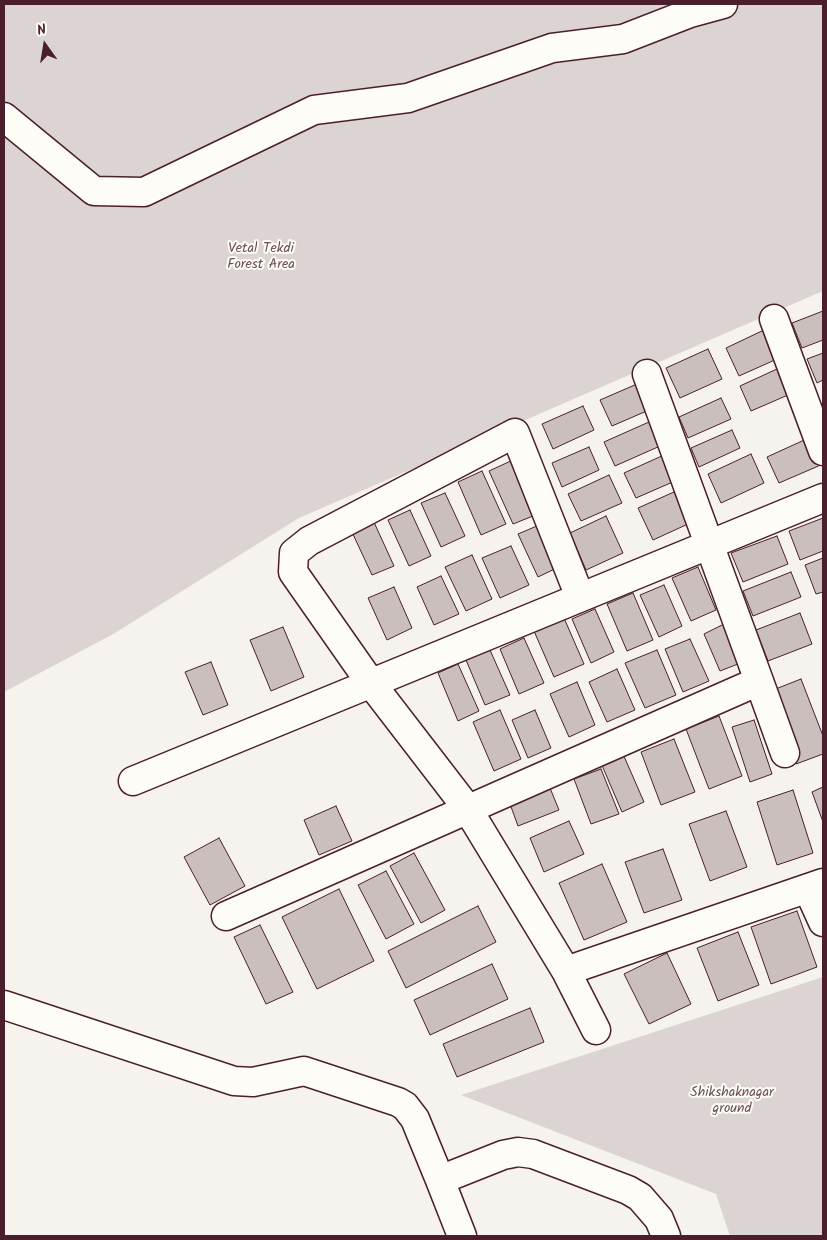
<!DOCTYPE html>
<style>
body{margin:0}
#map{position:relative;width:827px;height:1240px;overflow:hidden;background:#f6f3ef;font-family:Kalam,sans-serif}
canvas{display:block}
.frame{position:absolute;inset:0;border:5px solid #4a1f2b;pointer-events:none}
.north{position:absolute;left:20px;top:20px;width:50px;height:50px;-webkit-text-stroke:4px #fdfcf7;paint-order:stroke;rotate:347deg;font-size:14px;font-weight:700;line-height:20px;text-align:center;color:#4a1f2b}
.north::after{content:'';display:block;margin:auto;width:18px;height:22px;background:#4a1f2b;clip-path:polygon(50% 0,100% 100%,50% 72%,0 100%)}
</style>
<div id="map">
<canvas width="827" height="1240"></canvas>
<div class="frame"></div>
<div class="north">N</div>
</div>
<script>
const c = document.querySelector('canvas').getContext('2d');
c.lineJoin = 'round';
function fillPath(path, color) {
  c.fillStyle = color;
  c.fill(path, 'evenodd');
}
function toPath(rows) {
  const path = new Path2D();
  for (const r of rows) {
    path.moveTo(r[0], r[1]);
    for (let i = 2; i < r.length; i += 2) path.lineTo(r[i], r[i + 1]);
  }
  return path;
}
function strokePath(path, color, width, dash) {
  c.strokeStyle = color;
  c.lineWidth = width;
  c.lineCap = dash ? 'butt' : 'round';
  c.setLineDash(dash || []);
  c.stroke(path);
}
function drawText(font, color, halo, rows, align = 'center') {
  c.font = font + ' Kalam,sans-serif';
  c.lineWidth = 4;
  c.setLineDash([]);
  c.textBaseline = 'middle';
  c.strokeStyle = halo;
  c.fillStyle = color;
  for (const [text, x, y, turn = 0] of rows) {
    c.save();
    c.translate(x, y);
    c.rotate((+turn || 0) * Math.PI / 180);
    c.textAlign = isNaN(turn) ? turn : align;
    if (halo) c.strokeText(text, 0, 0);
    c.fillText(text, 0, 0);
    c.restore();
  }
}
const green = toPath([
 [4,4,823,4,823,291,299,518,115,633,4,692],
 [823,977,823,1236,730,1236,716,1194,461,1095]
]);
const building = toPath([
 [823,311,823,340,802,348,792,323,823,311],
 [764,330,777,359,739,376,726,348,764,330],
 [708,349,722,379,680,398,666,368,708,349],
 [823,353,823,380,817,383,807,359,823,353],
 [777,369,788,395,751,411,740,386,777,369],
 [637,384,649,410,612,426,600,400,637,384],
 [721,398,731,419,688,438,679,417,721,398],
 [583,406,594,430,553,449,542,424,583,406],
 [649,422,660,446,615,466,604,442,649,422],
 [732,430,740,448,699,467,691,448,732,430],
 [813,436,823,464,779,483,767,457,813,436],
 [589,447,599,470,562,487,552,463,589,447],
 [751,454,764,483,721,503,708,474,751,454],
 [664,455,675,481,636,498,624,473,664,455],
 [513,460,538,514,513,524,489,471,513,460],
 [482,471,506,524,481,535,458,482,482,471],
 [609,475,622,503,581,521,568,494,609,475],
 [674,492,688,524,653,540,638,508,674,492],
 [445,493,465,536,441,547,421,503,445,493],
 [410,510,431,556,409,566,388,520,410,510],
 [606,516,623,553,586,570,570,533,606,516],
 [823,518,823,551,800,560,789,531,823,518],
 [373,520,394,566,372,575,351,530,373,520],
 [544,523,563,565,538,577,518,534,544,523],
 [777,536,788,564,743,582,731,553,777,536],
 [511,546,529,585,500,598,482,558,511,546],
 [472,555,492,599,466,611,445,567,472,555],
 [823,558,823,592,816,594,805,565,823,558],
 [698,567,716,610,691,621,672,578,698,567],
 [791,572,801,597,753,616,743,591,791,572],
 [441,576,459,614,434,625,417,587,441,576],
 [664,585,682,626,659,637,640,595,664,585],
 [394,587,412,628,387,640,368,598,394,587],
 [633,593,653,640,627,651,607,604,633,593],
 [595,609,614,652,591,663,572,619,595,609],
 [800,613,812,644,768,661,756,630,800,613],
 [564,618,584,664,554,677,534,631,564,618],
 [726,623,743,662,720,671,704,634,726,623],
 [283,627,304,677,271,691,250,640,283,627],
 [524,638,544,683,519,694,500,649,524,638],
 [690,639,709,681,683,692,665,649,690,639],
 [490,650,510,695,485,705,466,660,490,650],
 [657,650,676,695,645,708,625,663,657,650],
 [211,662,228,705,203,715,185,672,211,662],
 [458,664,479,711,458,721,438,673,458,664],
 [617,669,635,710,607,722,589,682,617,669],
 [801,679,823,736,823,754,796,764,768,692,801,679],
 [577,682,595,725,569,737,550,694,577,682],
 [500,710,521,759,494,771,473,722,500,710],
 [535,710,551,748,528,758,512,720,535,710],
 [719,716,742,776,709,789,686,729,719,716],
 [754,720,772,774,750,782,732,727,754,720],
 [674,739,695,792,661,805,641,752,674,739],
 [623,754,644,802,622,812,601,763,623,754],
 [601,769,619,814,591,824,574,779,601,769],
 [823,787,823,822,812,792,823,787],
 [550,788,559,810,518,826,510,804,550,788],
 [793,790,813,853,777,865,757,802,793,790],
 [336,806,352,841,319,855,304,820,336,806],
 [726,811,747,867,710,881,689,824,726,811],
 [569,821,584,854,544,872,530,838,569,821],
 [219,838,245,886,210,905,184,857,219,838],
 [663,849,682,900,644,913,625,862,663,849],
 [414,853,445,910,421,923,390,866,414,853],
 [602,864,627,922,584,940,559,883,602,864],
 [386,871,414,924,386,939,358,885,386,871],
 [339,889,374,961,317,989,282,917,339,889],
 [478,906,496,942,406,988,388,951,478,906],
 [797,911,817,967,771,984,751,927,797,911],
 [260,925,293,992,266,1004,234,937,260,925],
 [738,932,759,985,718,1001,697,948,738,932],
 [667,953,691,1004,649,1024,624,974,667,953],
 [492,964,508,999,430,1035,414,1000,492,964],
 [530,1008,544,1042,457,1077,443,1044,530,1008]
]);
const minor = toPath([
 [4,117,94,191,144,192,314,110,408,98,552,48,623,39,690,13,723,4],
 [774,319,823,451],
 [580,597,515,433,309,541,294,553,293,572,370,682,467,808,566,971,596,1030],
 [759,681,785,753],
 [133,781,823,498],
 [808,889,823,922],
 [226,916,759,681,647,374],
 [566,971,823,883],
 [4,1005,234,1081,253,1082,304,1071,398,1102,405,1106,415,1119,440,1180,503,1155,518,1152,533,1154,628,1190,640,1197,659,1219,666,1236],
 [440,1180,462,1236]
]);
const parkNames = [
 ["Vetal Tekdi",261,250],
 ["Forest Area",261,266],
 ["Shikshaknagar",732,1094],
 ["ground",732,1110]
];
fillPath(green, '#dcd4d2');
fillPath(building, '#cbbfbe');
strokePath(building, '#4a1f2b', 1);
strokePath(minor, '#4a1f2b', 31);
strokePath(minor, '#fdfcf7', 28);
drawText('14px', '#6e4c55', '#fdfcf7', parkNames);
</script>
